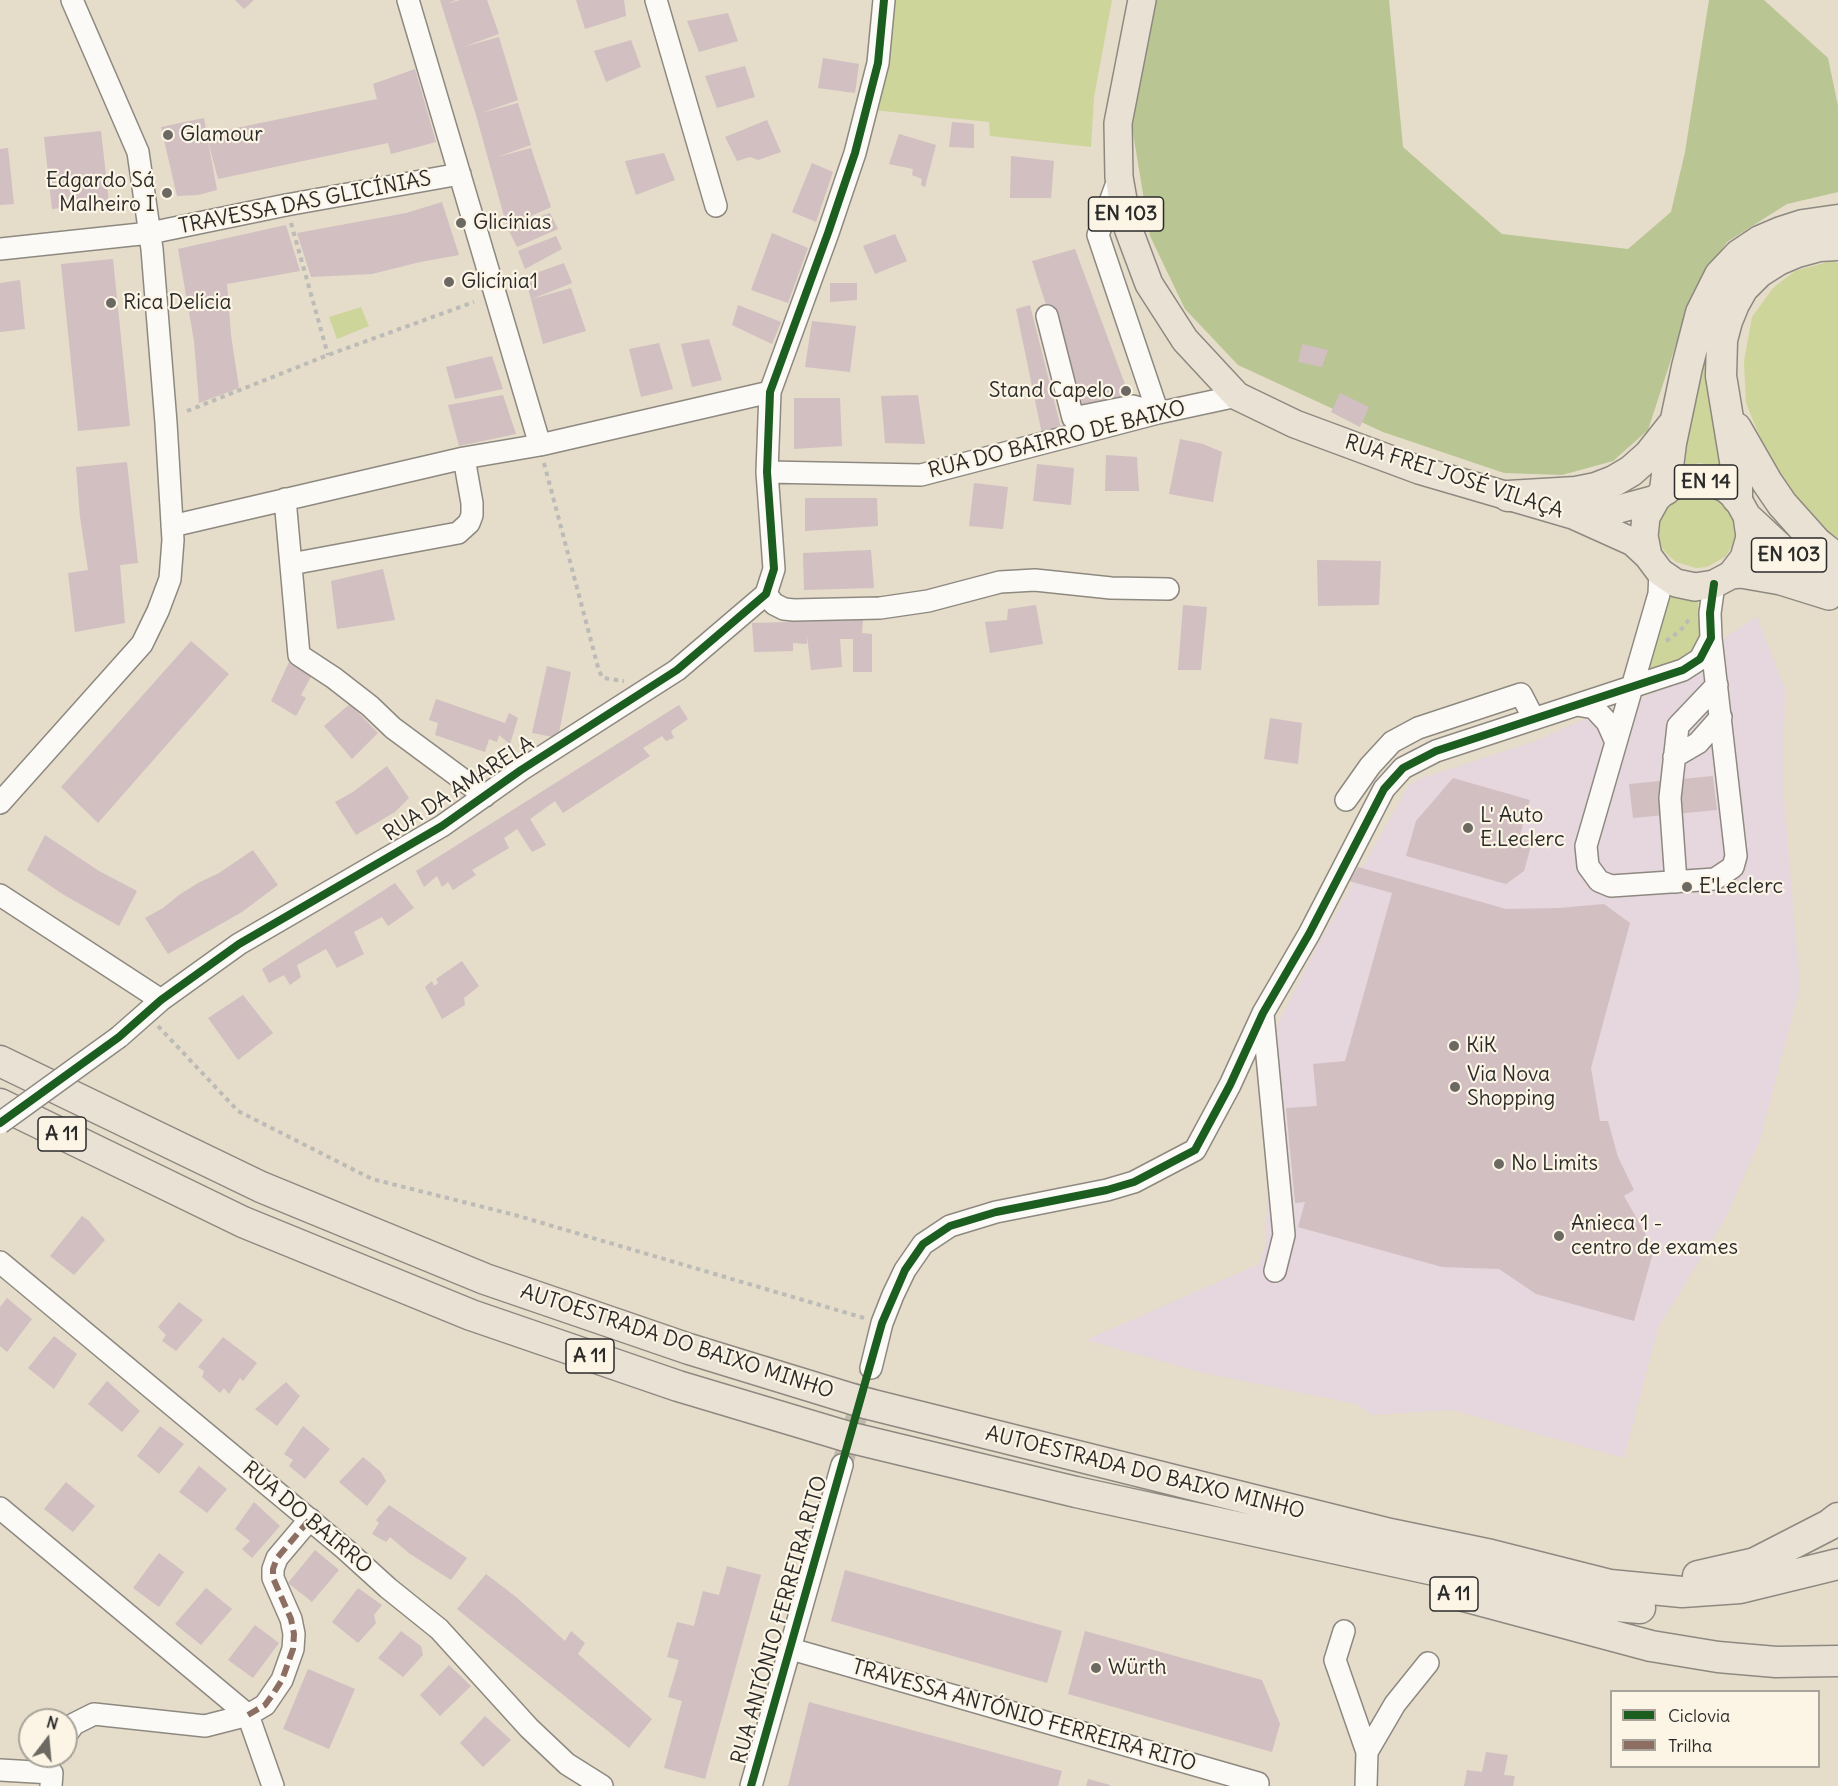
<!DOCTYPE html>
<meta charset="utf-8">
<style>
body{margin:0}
#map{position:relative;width:1838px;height:1786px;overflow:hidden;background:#e5dcca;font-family:Delius,sans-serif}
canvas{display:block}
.legend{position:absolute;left:1610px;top:1690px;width:210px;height:78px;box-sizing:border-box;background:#fcf5e5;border:2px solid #a8a49b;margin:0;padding:8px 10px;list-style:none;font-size:18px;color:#2b2b2b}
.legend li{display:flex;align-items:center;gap:12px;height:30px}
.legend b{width:30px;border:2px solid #a8a49b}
.north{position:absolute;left:18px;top:1708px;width:60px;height:60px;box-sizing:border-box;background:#fcf5e5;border:2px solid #a8a49b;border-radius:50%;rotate:16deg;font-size:16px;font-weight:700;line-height:24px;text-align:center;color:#2b2b2b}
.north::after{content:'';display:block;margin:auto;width:21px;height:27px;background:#6c6963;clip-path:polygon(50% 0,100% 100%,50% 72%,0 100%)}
</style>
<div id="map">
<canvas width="1838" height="1786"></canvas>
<ul class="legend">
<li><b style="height:8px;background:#1b5e20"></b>Ciclovia</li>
<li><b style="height:8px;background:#8d6e63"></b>Trilha</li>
</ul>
<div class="north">N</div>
</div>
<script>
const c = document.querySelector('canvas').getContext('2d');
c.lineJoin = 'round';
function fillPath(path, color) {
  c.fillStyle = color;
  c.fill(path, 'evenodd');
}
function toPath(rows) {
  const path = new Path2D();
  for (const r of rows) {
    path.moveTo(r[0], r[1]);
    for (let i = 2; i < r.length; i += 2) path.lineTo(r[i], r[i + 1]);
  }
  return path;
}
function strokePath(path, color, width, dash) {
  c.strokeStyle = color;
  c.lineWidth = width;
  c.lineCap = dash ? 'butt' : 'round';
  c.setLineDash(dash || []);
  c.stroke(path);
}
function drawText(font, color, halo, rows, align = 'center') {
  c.font = font + ' Delius,sans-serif';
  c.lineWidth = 4.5;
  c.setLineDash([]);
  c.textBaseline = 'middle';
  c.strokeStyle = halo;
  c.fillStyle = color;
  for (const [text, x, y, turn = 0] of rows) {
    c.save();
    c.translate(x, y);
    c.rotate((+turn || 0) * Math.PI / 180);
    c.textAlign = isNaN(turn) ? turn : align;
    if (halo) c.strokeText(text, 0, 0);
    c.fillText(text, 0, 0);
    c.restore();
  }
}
const built = toPath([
 [1757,617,1785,689,1783,785,1800,988,1760,1140,1724,1221,1658,1328,1624,1458,1452,1410,1372,1415,1356,1404,1204,1373,1086,1340,1259,1264,1265,1246,1277,1025,1318,945,1409,785,1419,779,1533,742,1580,721,1686,681,1710,665,1727,636]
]);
const green = toPath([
 [882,0,1112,0,1094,97,1091,147,990,136,989,122,873,110],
 [1831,261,1838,263,1838,541,1817,524,1777,479,1746,403,1744,361,1752,317,1773,288,1795,271],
 [361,307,369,326,337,339,329,317],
 [1705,351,1706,351,1722,468,1701,463,1681,466],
 [1699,487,1734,508,1737,539,1725,557,1707,567,1696,568,1676,562,1668,555,1661,547,1657,526,1663,506],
 [1666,593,1683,599,1698,601,1701,636,1691,654,1680,664,1644,678]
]);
const forest = toPath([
 [1155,0,1389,0,1403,147,1502,234,1628,249,1671,212,1685,152,1709,0,1764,0,1828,58,1838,106,1838,192,1787,204,1727,242,1693,292,1648,430,1613,461,1562,475,1504,473,1383,432,1238,365,1185,309,1150,236,1131,121]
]);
const building = toPath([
 [235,0,254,0,244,9],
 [440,0,456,0,447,4,460,0,487,0,499,34,463,47,499,37,518,100,481,113,518,103,531,145,497,157,531,148,551,207,507,227,476,115],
 [576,0,624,0,626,16,585,29],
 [728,13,738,41,699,52,687,21],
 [631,40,641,67,606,82,594,51],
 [823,58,859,64,855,93,818,88],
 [745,66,755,97,717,108,705,76],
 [415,69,436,142,391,154,388,143,218,179,208,141,217,190,198,195,177,196,161,127,204,118,207,134,377,99,373,84],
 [767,120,781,152,758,160,750,157,737,161,725,137],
 [952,122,974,124,974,148,949,147],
 [101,131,109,202,52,209,44,137],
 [899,134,936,145,925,187,921,185,922,179,912,175,913,169,889,164],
 [8,148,14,204,0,205,0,149],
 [664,153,675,180,636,195,625,161],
 [1011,156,1054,161,1051,198,1010,198],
 [812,163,833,172,816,222,792,212],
 [442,202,459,255,420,262,372,274,311,277,297,233,406,213],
 [550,213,558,229,517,247,507,227],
 [286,225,300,271,227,284,231,335,239,388,199,403,194,341,178,249],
 [772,233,808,248,788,303,751,290],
 [895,234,907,261,875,274,863,246],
 [556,236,562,249,525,269,518,251],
 [1075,249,1130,398,1074,410,1056,336,1032,261],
 [113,259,130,426,78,431,61,264],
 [564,263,572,283,532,299,571,288,586,331,543,344,525,277],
 [20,280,25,329,0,332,0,283],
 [830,283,857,283,857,300,830,302],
 [738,305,781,322,772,344,732,325],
 [1030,305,1061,428,1042,434,1016,309],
 [812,321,856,326,850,372,805,367],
 [709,339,722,380,692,387,681,344],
 [659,343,673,389,641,397,629,349],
 [1302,344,1328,350,1322,367,1298,362],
 [492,356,503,389,455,399,446,367],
 [1340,393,1369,407,1360,427,1331,412],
 [503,395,516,434,459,446,448,405],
 [918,395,925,444,885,443,881,396],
 [794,398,840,398,842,446,794,449],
 [1180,439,1203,444,1222,452,1213,502,1169,494],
 [1106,455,1137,457,1139,491,1105,491],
 [127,462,138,563,120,565,125,623,75,632,68,573,88,570,80,517,76,467],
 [1037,464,1074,468,1071,505,1033,501],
 [974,483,1008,487,1003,529,969,526],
 [805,498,877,498,878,526,805,531],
 [871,550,874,588,804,590,803,553],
 [1317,560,1381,561,1379,605,1318,606],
 [383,569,395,620,337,629,331,581],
 [1036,605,1043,644,990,653,985,622,1007,620,1008,609],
 [1183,605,1207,607,1201,670,1178,670],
 [863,620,862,633,872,634,872,672,853,672,853,639,840,639,842,667,811,670,807,636,807,644,793,643,793,651,754,652,752,623],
 [191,641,229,674,98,823,61,787],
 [290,660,314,671,301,695,306,698,296,716,271,701],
 [547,666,571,672,558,738,532,733],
 [436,699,505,723,509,713,518,718,510,744,499,735,497,742,489,739,485,752,435,735,438,723,429,720],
 [350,704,378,733,352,759,324,726],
 [679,705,688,719,671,731,674,738,666,741,662,736,643,748,650,756,563,813,555,801,530,819,546,845,532,852,517,829,504,838,509,848,472,870,476,875,453,890,448,882,442,887,437,876,424,887,416,871],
 [1270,718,1302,723,1298,764,1264,759],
 [387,766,409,798,395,812,356,835,335,802,353,792],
 [1713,776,1717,810,1633,818,1629,784],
 [1453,778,1530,800,1520,835,1533,839,1524,871,1506,884,1406,856,1416,821],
 [45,835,99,871,137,891,119,926,64,895,27,870],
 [253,850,278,885,242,912,168,954,145,918,163,908,179,895,198,883,219,873],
 [1358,867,1506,909,1559,908,1604,904,1630,923,1591,1068,1600,1121,1608,1121,1618,1157,1634,1190,1624,1196,1654,1249,1634,1321,1536,1294,1499,1269,1442,1267,1298,1227,1305,1202,1295,1203,1286,1108,1317,1106,1313,1064,1345,1061,1392,893,1349,881],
 [395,883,414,908,388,926,382,917,354,932,364,954,337,968,326,949,297,965,301,977,290,985,284,975,269,983,262,969],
 [462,961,479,986,464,998,465,1005,442,1019,425,987,432,981,434,986,438,983,436,979],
 [243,995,273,1033,238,1060,208,1018],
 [82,1216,89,1221,105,1240,74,1275,50,1256],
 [7,1298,32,1319,7,1352,0,1346,0,1307],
 [179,1302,203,1320,176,1351,162,1341,166,1335,158,1327],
 [54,1336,77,1354,54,1389,28,1368],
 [223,1337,257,1363,243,1381,240,1378,229,1394,224,1388,220,1393,202,1377,204,1371,198,1367],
 [107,1381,140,1411,122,1432,88,1404],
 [286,1382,300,1396,277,1426,255,1409],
 [160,1426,184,1444,159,1474,137,1456],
 [303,1426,330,1449,305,1479,289,1466,293,1460,284,1454],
 [363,1457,381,1472,386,1481,367,1506,339,1482],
 [199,1466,227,1489,207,1513,179,1492],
 [66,1482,95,1506,73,1532,44,1509],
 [254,1502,280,1526,252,1558,242,1549,250,1541,235,1529],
 [389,1505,467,1558,451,1580,410,1554,390,1537,386,1542,372,1534,379,1523,376,1520],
 [315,1550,339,1570,312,1602,288,1583],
 [159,1553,184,1572,159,1607,133,1588],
 [727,1566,761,1575,705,1779,664,1768,682,1701,668,1697,679,1660,667,1657,677,1622,694,1626,703,1591,719,1595],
 [845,1570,1062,1631,1047,1683,831,1621],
 [486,1574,516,1597,565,1641,571,1631,585,1643,578,1654,652,1719,629,1748,457,1609],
 [206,1588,232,1609,201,1645,175,1624],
 [358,1588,382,1605,374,1615,376,1623,358,1643,332,1622],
 [255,1625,279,1643,253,1678,228,1660],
 [401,1631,421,1646,423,1655,403,1677,378,1658],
 [1085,1631,1262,1680,1280,1724,1272,1752,1068,1694],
 [449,1665,471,1686,440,1716,420,1695],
 [308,1669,355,1689,329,1749,283,1729],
 [809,1702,1062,1771,1058,1786,788,1786],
 [485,1716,511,1740,483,1767,460,1743],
 [1486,1752,1508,1755,1504,1775,1515,1776,1513,1786,1464,1786,1467,1770,1482,1772],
 [1088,1779,1110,1785,1110,1786,1086,1786]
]);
const minorTunnel = toPath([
 [842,1465,871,1368]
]);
const path = toPath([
 [291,223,328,355],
 [187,411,328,355,474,302],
 [544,463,599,671,603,678,624,681],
 [1666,641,1680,631,1691,617],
 [158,1026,238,1111,372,1179,515,1215,864,1318]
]);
const minor = toPath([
 [408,0,540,445],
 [656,0,716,206],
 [1119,177,1098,235,1158,413],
 [0,249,150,233,286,205,460,174],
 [1047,316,1073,418,1133,406,1143,409],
 [767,472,921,475,1158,413,1237,396],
 [285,499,299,655,334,678,370,706,393,728,485,796],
 [172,526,464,458,540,445,770,392],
 [291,564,458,533,469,523,472,515,472,503,464,458],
 [1660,572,1659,594,1586,846,1588,866,1599,881,1611,886,1715,879,1733,867,1736,856,1711,638,1710,613,1714,584],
 [766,594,774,604,784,609,794,610,880,608,928,601,1000,582,1035,580,1111,588,1168,589],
 [1577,705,1594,708,1607,722,1615,740],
 [1674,757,1698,743,1721,717],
 [1346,800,1370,766,1392,742,1418,728,1521,694,1534,719],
 [0,803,142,644,158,611,170,579,173,540,166,423,152,249,138,152,72,0],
 [1676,882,1670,798,1678,726,1717,685],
 [0,895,161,1000],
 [1263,1014,1284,1235,1275,1271],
 [119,1037,161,1000,239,944,442,826,521,770,677,670,766,594,774,569,767,472,770,392,828,233,855,153,878,63,884,0],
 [0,1262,345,1549,388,1588,439,1629,529,1728,567,1764,602,1786],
 [871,1368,882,1323,893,1295,905,1270,923,1244,950,1226,996,1212,1107,1190,1134,1182,1195,1150,1230,1085,1263,1013,1309,934,1384,789,1403,768,1436,751,1683,670,1700,659,1711,638],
 [0,1508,248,1715],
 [1344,1631,1335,1660,1367,1752],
 [791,1649,1258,1783],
 [248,1715,273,1786],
 [66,1735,74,1724,94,1714,205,1726,248,1715,265,1705,282,1680,293,1649,294,1634,291,1619,273,1578,273,1569,277,1558,310,1519],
 [0,1770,52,1773,51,1786],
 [751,1786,842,1465],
 [1366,1786,1367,1752,1395,1704,1428,1663]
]);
const major = toPath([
 [1142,0,1118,123,1119,177,1128,228,1149,284,1185,340,1237,396,1295,424,1419,470,1573,515,1633,542,1648,556],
 [1575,515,1619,509,1656,499],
 [1747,516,1750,537,1744,558,1731,575,1714,584,1695,587,1676,583,1660,572,1648,556,1644,536,1646,517,1656,499,1665,490,1679,483,1695,480,1710,482,1725,488,1737,498,1747,516,1805,570,1838,584],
 [1731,575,1741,574,1781,581,1829,596]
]);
const highway = toPath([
 [1736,428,1767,482,1782,504,1816,542,1838,560],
 [1665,490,1671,443,1687,367,1701,313,1720,275,1739,255,1760,241,1781,232,1803,225,1838,220],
 [1508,496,1576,492,1596,488,1614,481,1631,471,1649,455,1672,426],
 [1737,498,1737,473,1721,376,1722,340,1727,321,1734,304,1743,288,1759,272,1778,260,1797,252,1819,246,1838,245],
 [0,1061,261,1187,485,1279,689,1349,865,1403,1390,1534,1491,1555,1610,1585,1682,1592,1740,1588,1838,1564],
 [0,1104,243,1222,471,1315,678,1386,852,1438,1076,1492,1549,1595,1605,1605,1640,1608],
 [1698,1576,1755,1563,1829,1525,1838,1518],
 [1464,1596,1651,1646,1718,1657,1776,1662,1838,1661]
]);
const minorBridge = toPath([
 [0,1123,119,1037]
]);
const quiet = toPath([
 [248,1715,265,1705,273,1694,282,1680,293,1649,294,1634,291,1619,273,1578,273,1569,277,1558,310,1519]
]);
const cycleway = toPath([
 [0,1123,119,1037,161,1000,239,944,442,826,521,770,677,670,766,594,774,569,767,472,770,392,828,233,855,153,878,63,884,0],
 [751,1786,882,1323,905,1270,923,1244,950,1226,996,1212,1107,1190,1134,1182,1195,1150,1230,1085,1263,1013,1309,934,1384,789,1403,768,1436,751,1683,670,1700,659,1711,638,1710,613,1714,584]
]);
const markers = [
 [168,135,6,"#6c6963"],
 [167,193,6,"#6c6963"],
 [461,223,6,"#6c6963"],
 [449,282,6,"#6c6963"],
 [111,303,6,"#6c6963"],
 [1126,391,6,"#6c6963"],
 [1468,828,6,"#6c6963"],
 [1687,887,6,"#6c6963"],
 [1454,1046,6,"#6c6963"],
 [1455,1087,6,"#6c6963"],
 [1499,1164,6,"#6c6963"],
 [1559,1236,6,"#6c6963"],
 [1096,1668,6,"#6c6963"]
];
const shields = [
 [1126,214,75],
 [1706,482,63],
 [1789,555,75],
 [62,1134,48],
 [590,1356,48],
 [1454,1594,48]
];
const shieldNames = [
 ["EN 103",1126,214],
 ["EN 14",1706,482],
 ["EN 103",1789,555],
 ["A 11",62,1134],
 ["A 11",590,1356],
 ["A 11",1454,1594]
];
const poiNames = [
 ["Glamour",180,135],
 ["Edgardo Sá",155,181,"right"],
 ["Malheiro I",155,205,"right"],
 ["Glicínias",473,223],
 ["Glicínia1",461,282],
 ["Rica Delícia",123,303],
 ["Stand Capelo",1114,391,"right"],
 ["L' Auto",1480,816],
 ["E.Leclerc",1480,840],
 ["E'Leclerc",1699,887],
 ["KiK",1466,1046],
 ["Via Nova",1467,1075],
 ["Shopping",1467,1099],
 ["No Limits",1511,1164],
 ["Anieca 1 -",1571,1224],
 ["centro de exames",1571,1248],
 ["Würth",1108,1668]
];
const streetNames = [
 ["TRAVESSA DAS GLICÍNIAS",305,203,-11],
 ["RUA DO BAIRRO DE BAIXO",1057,440,-14],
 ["RUA FREI JOSÉ VILAÇA",1454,477,18],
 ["RUA DA AMARELA",459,789,-33],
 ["AUTOESTRADA DO BAIXO MINHO",677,1342,18],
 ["AUTOESTRADA DO BAIXO MINHO",1145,1473,14],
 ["RUA DO BAIRRO",307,1518,40],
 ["RUA ANTÓNIO FERREIRA RITO",780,1620,-74],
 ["TRAVESSA ANTÓNIO FERREIRA RITO",1024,1716,16]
];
fillPath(built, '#e6d6de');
fillPath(green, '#ced59a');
fillPath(forest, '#b9c592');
fillPath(building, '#d1bfc1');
strokePath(minorTunnel, '#c0b9aa', 21, [21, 10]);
strokePath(minor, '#8e8980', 24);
strokePath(major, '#8e8980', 30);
strokePath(highway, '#8e8980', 33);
strokePath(path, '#bcbbb7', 4, [4.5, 4.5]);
strokePath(minor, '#fbfaf7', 21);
strokePath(major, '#eae1d5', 27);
strokePath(highway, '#eae1d5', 30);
strokePath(minorBridge, '#8e8980', 24, []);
strokePath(minorBridge, '#fbfaf7', 21);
strokePath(quiet, '#8d6e63', 6, [12, 6]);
strokePath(cycleway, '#1b5e20', 8);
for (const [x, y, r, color] of markers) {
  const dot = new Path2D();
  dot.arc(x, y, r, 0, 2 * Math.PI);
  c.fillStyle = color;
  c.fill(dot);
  strokePath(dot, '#fcf5e5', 2);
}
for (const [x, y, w] of shields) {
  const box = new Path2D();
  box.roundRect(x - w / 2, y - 17, w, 34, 4.5);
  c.fillStyle = '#fcf5e5';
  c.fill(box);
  strokePath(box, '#2b2b2b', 1.5);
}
drawText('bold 20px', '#2b2b2b', null, shieldNames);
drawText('21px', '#2b2b2b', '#fcf5e5', poiNames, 'left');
drawText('21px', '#2b2b2b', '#fcf5e5', streetNames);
</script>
